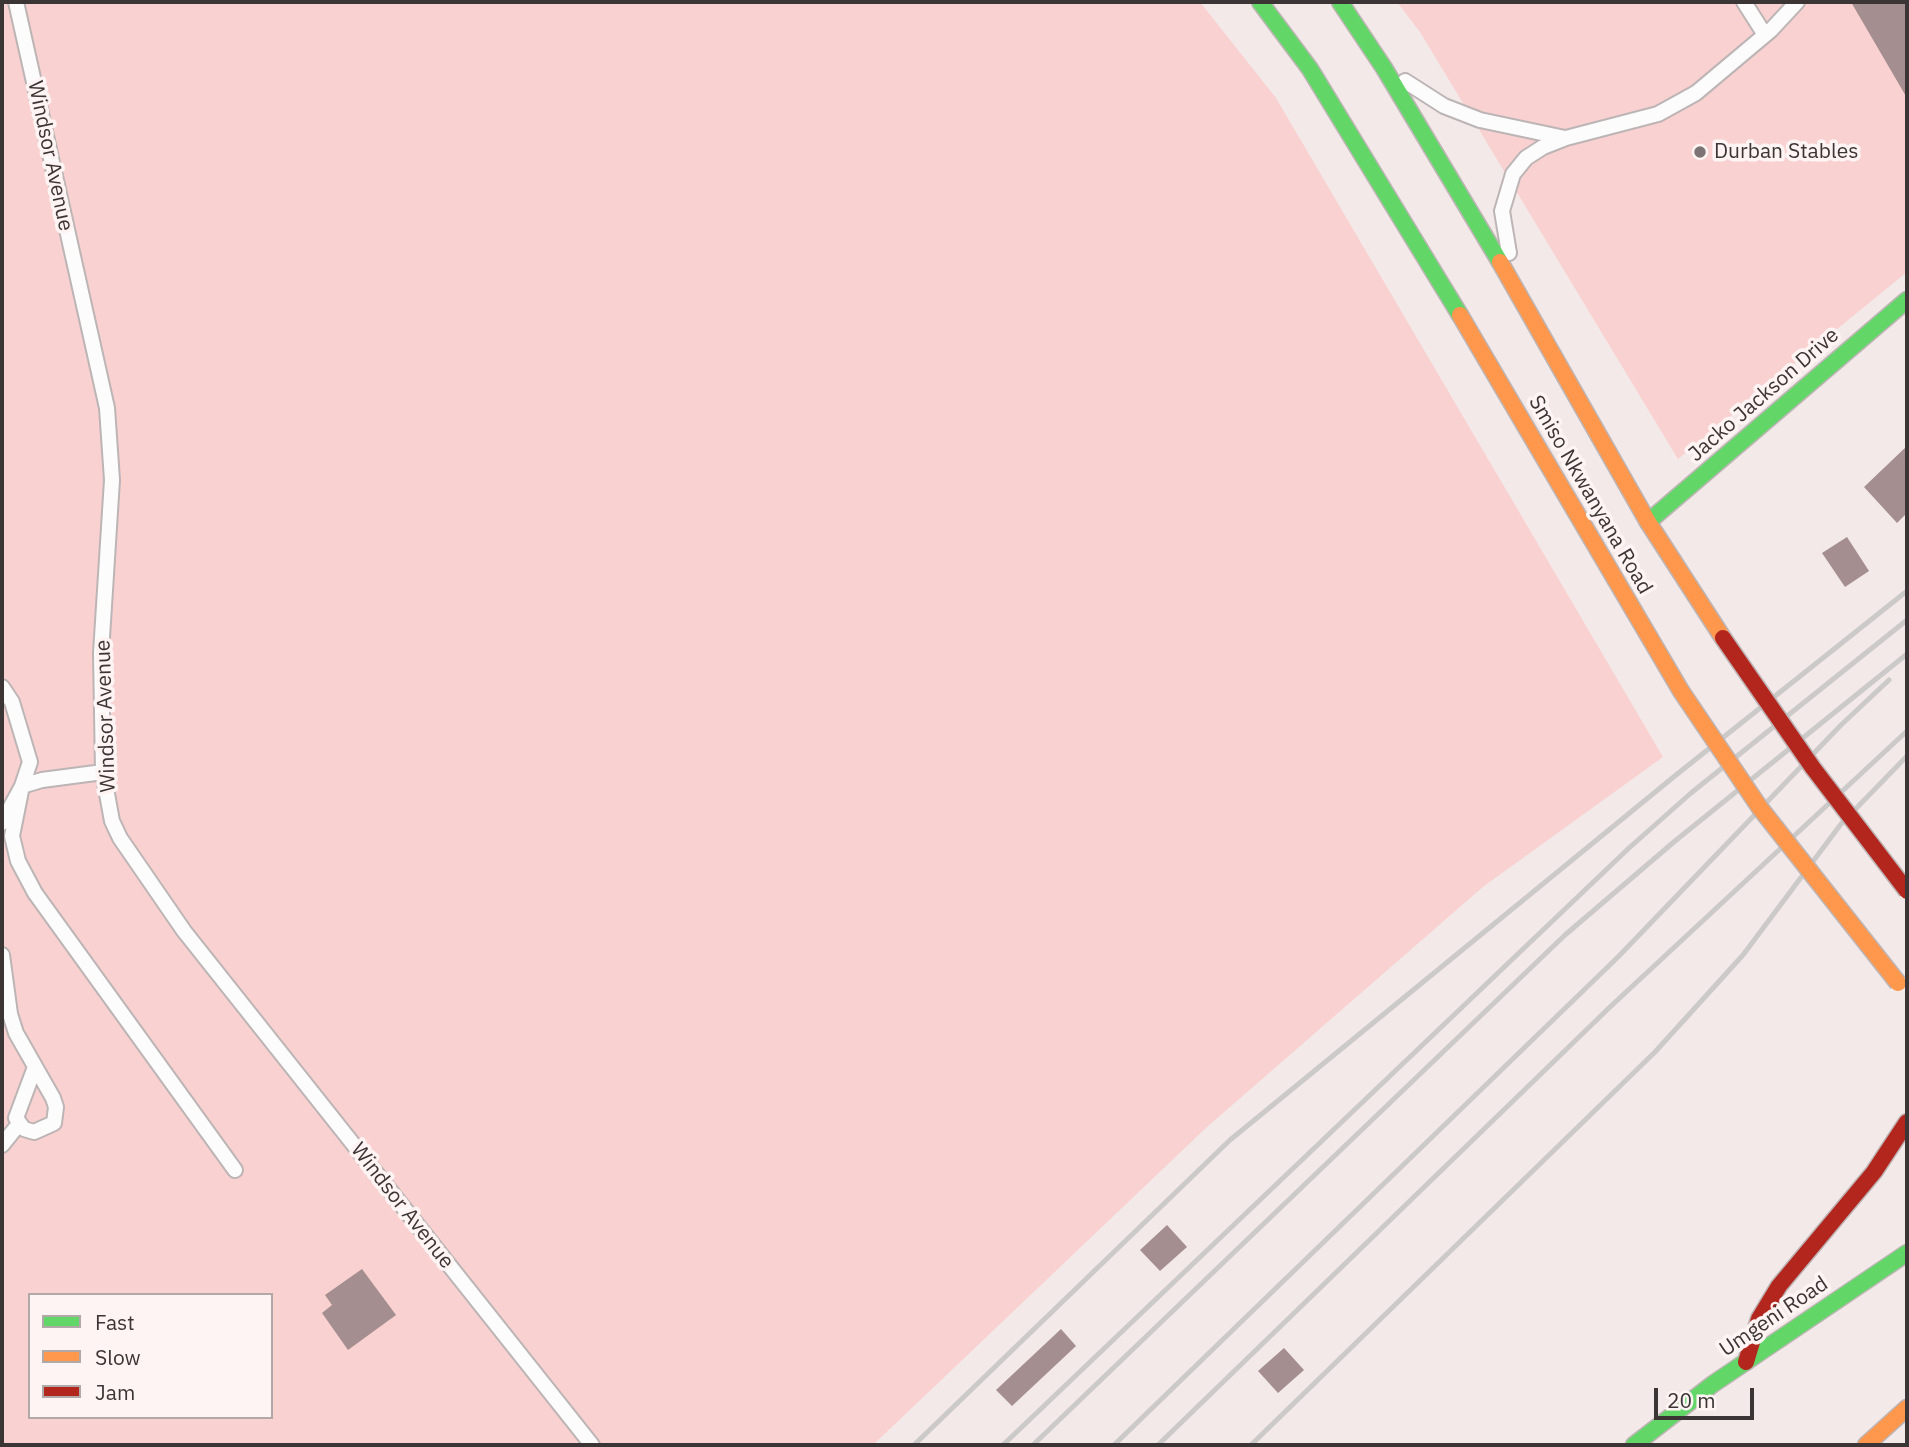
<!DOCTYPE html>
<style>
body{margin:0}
#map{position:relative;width:1909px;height:1447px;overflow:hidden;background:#f3e9e8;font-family:"IBM Plex Sans",sans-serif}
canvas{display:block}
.frame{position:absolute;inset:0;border:4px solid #3c3535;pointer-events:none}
.legend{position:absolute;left:28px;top:1293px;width:245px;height:126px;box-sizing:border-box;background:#fff4f4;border:2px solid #b1a8a8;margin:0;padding:9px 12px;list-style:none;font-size:21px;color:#3c3535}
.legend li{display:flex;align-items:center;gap:14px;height:35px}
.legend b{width:35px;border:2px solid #b1a8a8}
.scale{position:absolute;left:1654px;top:1388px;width:100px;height:32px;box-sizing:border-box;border:4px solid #3c3535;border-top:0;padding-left:9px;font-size:21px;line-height:24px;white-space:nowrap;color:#3c3535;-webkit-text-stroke:5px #fff4f4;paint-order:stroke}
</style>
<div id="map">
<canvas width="1909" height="1447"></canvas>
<div class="frame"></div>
<ul class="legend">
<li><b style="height:9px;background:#63d668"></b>Fast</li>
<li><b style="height:9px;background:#ff974d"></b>Slow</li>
<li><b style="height:9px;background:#b3261e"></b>Jam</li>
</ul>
<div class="scale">20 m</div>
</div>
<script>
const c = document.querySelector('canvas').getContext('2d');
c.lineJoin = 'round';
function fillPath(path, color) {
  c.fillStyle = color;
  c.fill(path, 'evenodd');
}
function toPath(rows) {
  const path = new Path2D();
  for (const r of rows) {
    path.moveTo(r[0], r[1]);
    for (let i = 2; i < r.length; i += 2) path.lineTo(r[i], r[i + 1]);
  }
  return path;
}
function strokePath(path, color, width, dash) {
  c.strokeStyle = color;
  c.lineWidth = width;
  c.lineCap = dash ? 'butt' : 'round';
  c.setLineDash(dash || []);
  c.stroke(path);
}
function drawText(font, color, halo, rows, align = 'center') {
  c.font = font + ' "IBM Plex Sans",sans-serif';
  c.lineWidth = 7;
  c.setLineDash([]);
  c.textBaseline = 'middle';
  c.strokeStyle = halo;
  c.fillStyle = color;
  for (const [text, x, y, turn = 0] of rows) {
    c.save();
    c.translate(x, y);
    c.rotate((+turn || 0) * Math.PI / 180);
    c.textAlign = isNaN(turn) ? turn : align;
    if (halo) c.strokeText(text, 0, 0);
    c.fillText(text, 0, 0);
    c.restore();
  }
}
const green = toPath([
 [2,2,1200,2,1276,98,1663,757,1484,886,1207,1127,873,1445,2,1445],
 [30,1295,271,1295,271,1417,30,1417],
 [1397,2,1907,2,1907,272,1678,459,1420,32]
]);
const building = toPath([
 [1851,2,1907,2,1907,98],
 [1907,446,1907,513,1897,523,1864,487],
 [1847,537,1869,571,1845,587,1822,553],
 [1167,1225,1187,1247,1160,1271,1140,1250],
 [362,1269,396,1315,348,1350,322,1313,332,1305,325,1295],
 [1061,1329,1076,1346,1012,1406,996,1390],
 [1284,1348,1304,1370,1278,1393,1258,1371]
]);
const lane = toPath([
 [16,2,107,408,112,480,101,653,103,772,112,821,120,838,184,931,592,1445],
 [1744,2,1765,35],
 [1405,81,1444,106,1480,120,1565,138],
 [1509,253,1502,211,1513,174,1526,158,1543,147,1566,138,1658,114,1696,93,1771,30,1797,2],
 [2,687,12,702,30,762,22,786,2,823],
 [103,772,42,780,22,786,12,836,18,861,35,893,235,1170],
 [2,955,10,1014,16,1033,53,1098,56,1107,54,1123,34,1132,24,1129,16,1118,35,1067],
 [2,1145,19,1124]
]);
const fast = toPath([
 [1260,2,1310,69,1460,315],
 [1340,2,1384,68,1500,262],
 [1648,522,1907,300],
 [1634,1445,1713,1384,1907,1253]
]);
const slow = toPath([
 [1500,262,1648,522,1723,638],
 [1460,315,1681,691],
 [1866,1445,1907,1408]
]);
const jam = toPath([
 [1746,1362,1759,1319,1779,1286,1874,1172,1907,1122]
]);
const rail = toPath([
 [914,1445,1230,1140,1676,775,1907,591],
 [1003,1445,1629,848,1691,793,1907,620],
 [1033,1445,1565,935,1675,841,1907,654],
 [1114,1445,1618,957,1841,725,1889,680],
 [1158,1445,1610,1007,1907,731],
 [1251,1445,1655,1052,1743,955,1841,824,1907,756]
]);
const slowBridge = toPath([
 [1681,691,1760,808,1898,983]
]);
const jamBridge = toPath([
 [1723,638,1813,768,1907,891]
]);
const markers = [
 [1700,152,7,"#7c7474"]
];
const poiNames = [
 ["Durban Stables",1714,152]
];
const streetNames = [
 ["Windsor Avenue",50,156,78],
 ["Jacko Jackson Drive",1764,395,-41],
 ["Smiso Nkwanyana Road",1590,495,60],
 ["Windsor Avenue",106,716,-92],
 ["Windsor Avenue",402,1206,52],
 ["Umgeni Road",1774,1317,-34]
];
fillPath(green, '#f9d1d1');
fillPath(building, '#a48e8f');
strokePath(lane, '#bdb5b5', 18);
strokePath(fast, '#bdb5b5', 19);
strokePath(slow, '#bdb5b5', 19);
strokePath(jam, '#bdb5b5', 19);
strokePath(lane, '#fdfcfc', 14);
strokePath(fast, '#63d668', 16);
strokePath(slow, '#ff974d', 16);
strokePath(jam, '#b3261e', 16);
strokePath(rail, '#ccc9c9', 5);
strokePath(slowBridge, '#bdb5b5', 19, []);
strokePath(jamBridge, '#bdb5b5', 19, []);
strokePath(slowBridge, '#ff974d', 16);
strokePath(jamBridge, '#b3261e', 16);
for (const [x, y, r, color] of markers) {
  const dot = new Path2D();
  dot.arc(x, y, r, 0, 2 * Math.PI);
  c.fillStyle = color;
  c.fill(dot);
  strokePath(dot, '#fff4f4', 2.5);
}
drawText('21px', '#3c3535', '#fff4f4', poiNames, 'left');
drawText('21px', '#3c3535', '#fff4f4', streetNames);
</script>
